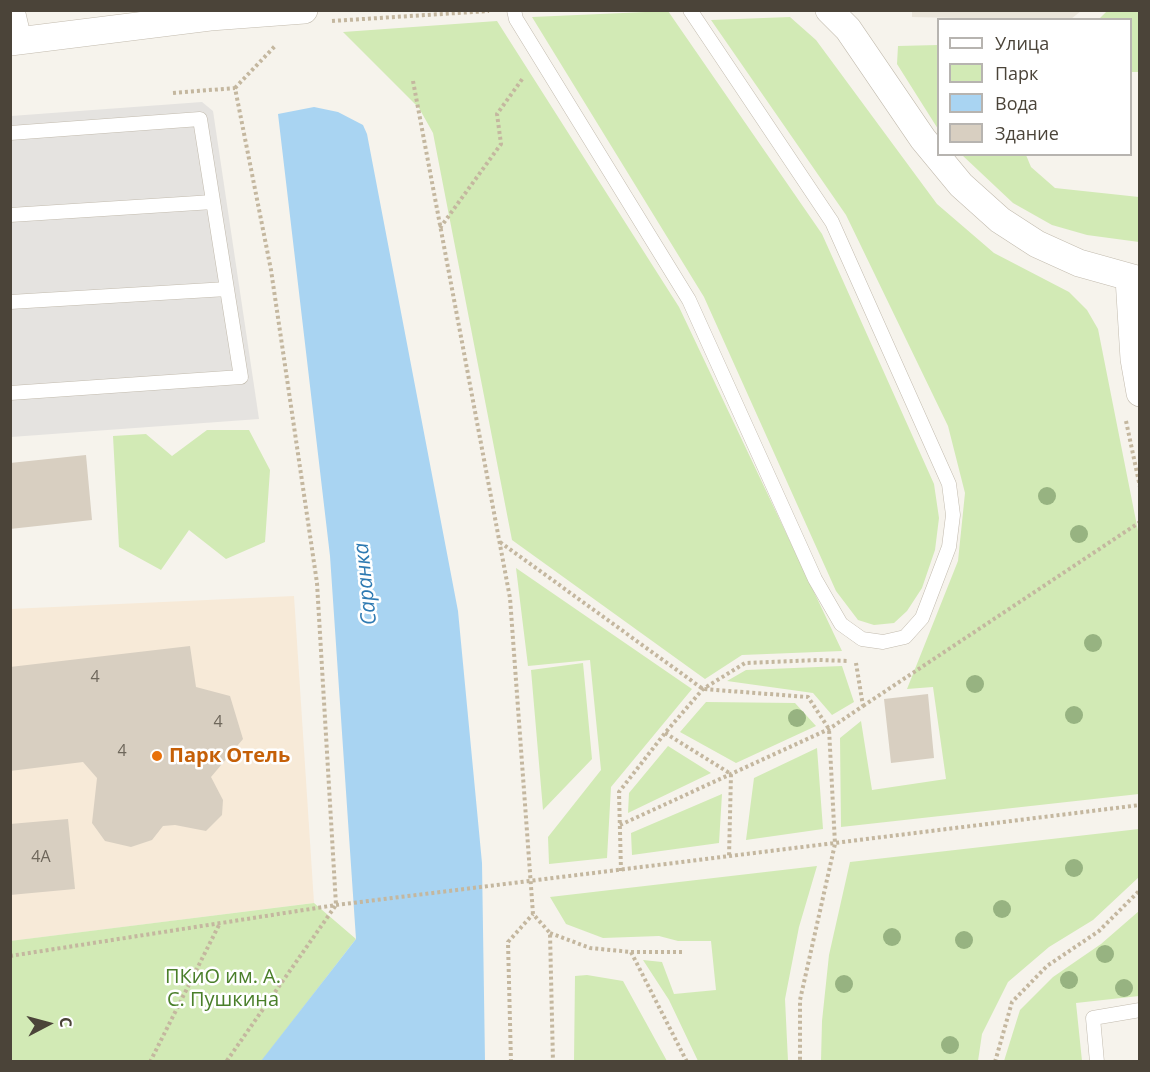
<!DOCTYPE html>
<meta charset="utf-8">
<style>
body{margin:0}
#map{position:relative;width:1150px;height:1072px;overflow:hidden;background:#f6f3ec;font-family:"Open Sans",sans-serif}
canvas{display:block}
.frame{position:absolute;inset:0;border:12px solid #4b4439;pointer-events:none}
.legend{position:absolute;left:937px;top:18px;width:195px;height:138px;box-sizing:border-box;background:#fff;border:2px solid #b7b4b0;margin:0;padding:8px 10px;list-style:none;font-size:18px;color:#4b4439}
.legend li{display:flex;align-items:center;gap:12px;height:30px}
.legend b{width:30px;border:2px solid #b7b4b0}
.north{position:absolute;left:18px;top:994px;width:60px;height:60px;-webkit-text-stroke:4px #fff;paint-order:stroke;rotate:84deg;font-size:16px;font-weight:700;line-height:24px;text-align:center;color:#4b4439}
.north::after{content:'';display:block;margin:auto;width:21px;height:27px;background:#4b4439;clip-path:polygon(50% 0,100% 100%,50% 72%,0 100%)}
</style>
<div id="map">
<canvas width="1150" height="1072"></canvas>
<div class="frame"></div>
<ul class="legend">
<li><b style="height:8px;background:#fff"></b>Улица</li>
<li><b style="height:16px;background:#d2eab5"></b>Парк</li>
<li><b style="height:16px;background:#a9d4f2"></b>Вода</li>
<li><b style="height:16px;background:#d8cfc1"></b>Здание</li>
</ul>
<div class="north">С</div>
</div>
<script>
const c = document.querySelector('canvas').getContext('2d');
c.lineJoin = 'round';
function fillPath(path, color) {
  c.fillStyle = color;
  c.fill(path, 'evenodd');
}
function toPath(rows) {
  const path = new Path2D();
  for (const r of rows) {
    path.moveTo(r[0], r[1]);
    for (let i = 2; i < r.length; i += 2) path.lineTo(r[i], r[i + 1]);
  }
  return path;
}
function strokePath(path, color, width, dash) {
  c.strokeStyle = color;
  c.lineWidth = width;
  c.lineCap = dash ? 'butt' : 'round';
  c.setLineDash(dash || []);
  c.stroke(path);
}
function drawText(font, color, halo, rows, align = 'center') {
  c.font = font + ' "Open Sans",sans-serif';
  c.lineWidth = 5;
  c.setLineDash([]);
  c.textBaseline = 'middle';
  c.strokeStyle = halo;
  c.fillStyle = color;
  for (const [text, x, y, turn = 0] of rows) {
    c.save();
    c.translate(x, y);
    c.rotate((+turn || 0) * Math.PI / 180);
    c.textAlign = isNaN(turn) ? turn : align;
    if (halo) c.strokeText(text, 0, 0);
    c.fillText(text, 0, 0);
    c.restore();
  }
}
const residential = toPath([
 [912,10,1081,10,1081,11,1071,19,1046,20,912,17]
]);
const commercial = toPath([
 [294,596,314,903,11,941,10,609]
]);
const green = toPath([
 [1108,10,1139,11,1139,72,1131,72,1130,20,1099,19],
 [668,11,822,234,934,484,939,518,935,550,922,588,907,611,894,623,874,625,858,620,836,591,704,297,532,17],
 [790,17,816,40,937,204,994,253,1069,292,1087,310,1098,329,1139,536,1139,794,841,827,840,738,861,721,872,790,946,779,933,687,907,689,958,561,965,493,948,426,846,215,711,20],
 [497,21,679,307,842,651,742,655,705,679,512,540,433,133,419,108,343,32],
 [938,45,938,129,897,64,898,46],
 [962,155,1026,155,1031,167,1055,188,1139,197,1139,242,1087,235,1052,225,1013,203],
 [207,430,249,430,270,470,265,542,226,559,189,530,161,570,119,547,113,436,146,434,172,456],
 [516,568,692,689,611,787,607,858,549,864,548,837,601,770,590,660,528,666],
 [583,663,592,759,543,810,531,670],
 [842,666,854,702,832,715,813,693,727,681,746,670],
 [706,702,795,703,816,726,736,763,680,732],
 [668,746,711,773,628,813,629,793],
 [817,748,823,829,746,840,754,778],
 [722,794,719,843,632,855,631,833],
 [1139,829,1139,877,1093,920,1049,947,1008,982,982,1034,978,1061,821,1061,822,1021,829,955,850,862],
 [817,866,799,927,785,999,788,1061,698,1061,669,1000,643,960,662,962,674,994,716,990,711,941,678,941,659,936,603,938,566,924,550,897],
 [314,903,356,939,261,1062,11,1061,10,941],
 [1139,911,1139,996,1076,1003,1082,1061,1004,1061,1020,1010,1053,977,1101,944],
 [587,975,623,981,667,1061,574,1061,575,976]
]);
const parking = toPath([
 [202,102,213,111,259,419,11,437,11,116]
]);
const water = toPath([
 [314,107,338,112,363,125,367,134,458,611,482,863,485,1061,261,1061,356,939,330,556,278,114]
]);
const building = toPath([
 [86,455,92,520,10,529,10,463],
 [190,646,196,687,230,696,243,739,211,777,223,800,222,815,206,831,175,825,163,826,152,840,131,847,105,841,92,823,97,778,83,762,10,771,10,667],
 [928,694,934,758,891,763,884,699],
 [68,819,75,889,10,895,10,824]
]);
const path = toPath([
 [332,21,489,11],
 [413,81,510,598,533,914,550,933,553,1062],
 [235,88,276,45],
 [173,93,235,88,271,270,317,583,336,905,226,1062],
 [440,228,501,144,497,114,523,78],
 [1126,421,1140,487],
 [500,542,703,689,808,697,829,729,835,844,800,1000,800,1062],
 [863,706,1140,522],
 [665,733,731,774,729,857],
 [620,825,829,729,863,706,856,663],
 [621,871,619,792,665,733,703,689,745,663,819,660,849,661],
 [550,933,590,948,631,952,687,1062],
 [631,952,682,952],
 [10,956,336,905,1140,805],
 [150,1062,220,923],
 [511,1062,508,942,533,914],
 [995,1062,1012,1002,1047,966,1099,931,1140,890]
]);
const service = toPath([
 [514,10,516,19,689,300,815,579,841,624,862,639,883,642,905,637,922,618,949,547,953,515,949,484,832,222,690,10],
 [10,133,200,119,241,377,10,393],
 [10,215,213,202],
 [10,302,227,289],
 [1097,1062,1093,1018,1140,1010]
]);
const minor = toPath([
 [11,10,18,40],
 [829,10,848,29,923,139,961,185,1000,220,1037,244,1079,263,1140,280],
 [10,42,210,17,304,10],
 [1129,278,1134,359,1140,393]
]);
const trees = [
 [1047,496],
 [1079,534],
 [1093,643],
 [975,684],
 [1074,715],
 [797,718],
 [1074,868],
 [1002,909],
 [892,937],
 [964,940],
 [1105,954],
 [1069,980],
 [844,984],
 [1124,988],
 [950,1045]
];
const markers = [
 [157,756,6,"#e8710a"]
];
const numberNames = [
 ["4",95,677],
 ["4",218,722],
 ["4",122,751],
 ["4А",41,857]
];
const foodNames = [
 ["Парк Отель",169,756]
];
const parkNames = [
 ["ПКиО им. А.",223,977],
 ["С. Пушкина",223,1000]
];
const waterNames = [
 ["Саранка",366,584,-96]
];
fillPath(residential, '#eae5da');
fillPath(commercial, '#f7ead8');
fillPath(green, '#d2eab5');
fillPath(parking, '#e5e3e0');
fillPath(water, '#a9d4f2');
fillPath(building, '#d8cfc1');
strokePath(service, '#c2bbae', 15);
strokePath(minor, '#c2bbae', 28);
strokePath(path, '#c4b79f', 4, [3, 3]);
strokePath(service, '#fff', 14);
strokePath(minor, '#fff', 27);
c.fillStyle = '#97b381';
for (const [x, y] of trees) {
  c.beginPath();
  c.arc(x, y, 9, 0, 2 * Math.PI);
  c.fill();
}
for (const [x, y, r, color] of markers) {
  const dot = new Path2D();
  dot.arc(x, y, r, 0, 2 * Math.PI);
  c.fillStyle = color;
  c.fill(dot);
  strokePath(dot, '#fff', 2);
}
drawText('16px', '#6e675b', null, numberNames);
drawText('bold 20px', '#c56008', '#fff', foodNames, 'left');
drawText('20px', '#4a7f2a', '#fff', parkNames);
drawText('italic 21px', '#2e7ab2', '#fff', waterNames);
</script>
